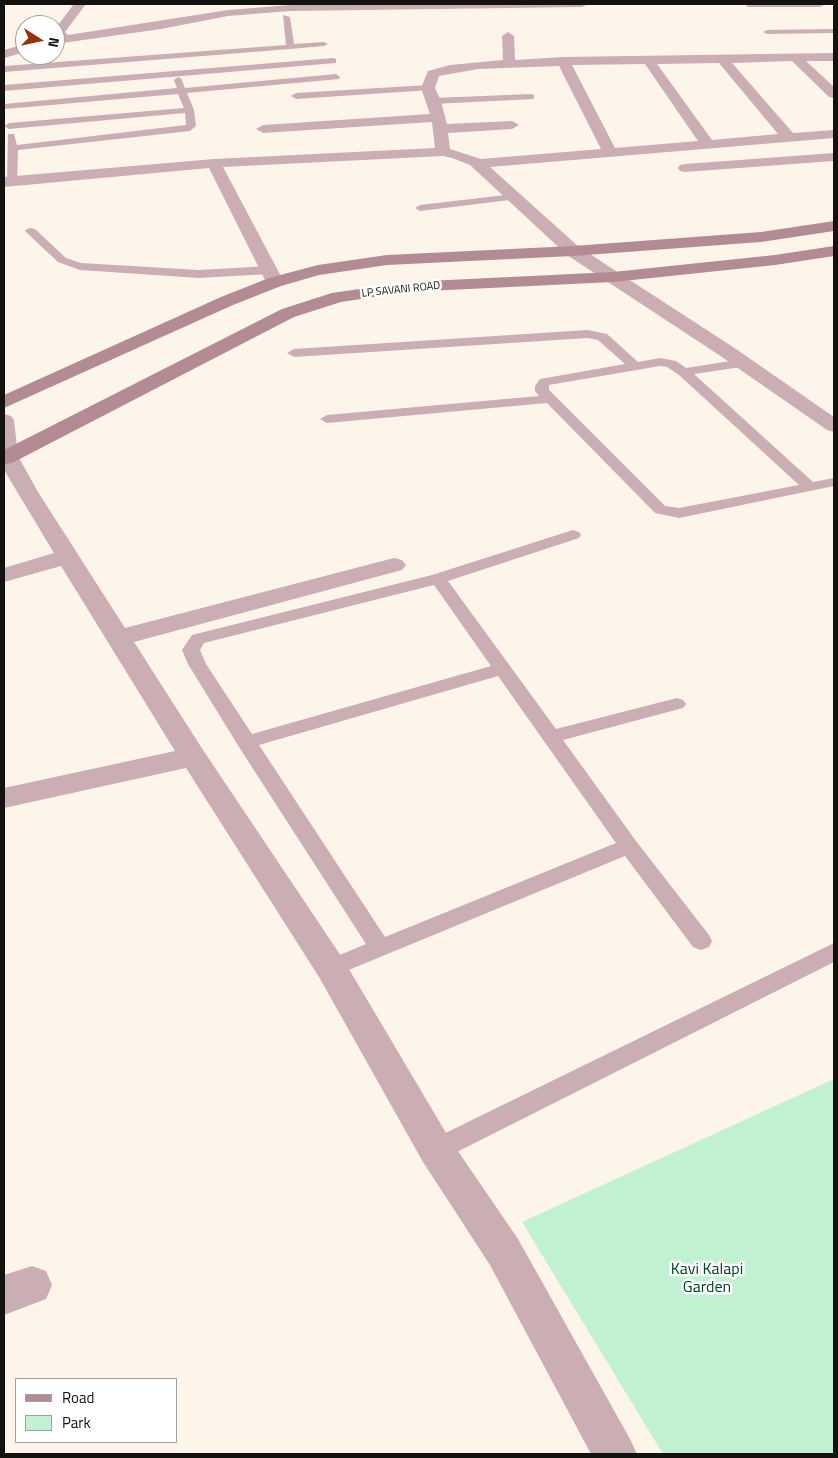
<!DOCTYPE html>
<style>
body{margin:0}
#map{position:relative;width:838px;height:1458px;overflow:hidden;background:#fdf5e9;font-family:"Titillium Web",sans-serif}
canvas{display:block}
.frame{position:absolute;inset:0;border:5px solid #14120e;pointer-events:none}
.legend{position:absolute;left:15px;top:1378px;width:162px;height:65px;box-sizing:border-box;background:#fff;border:1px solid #a1a09f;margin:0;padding:6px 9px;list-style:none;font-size:15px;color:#14120e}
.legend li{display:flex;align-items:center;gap:10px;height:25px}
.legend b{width:25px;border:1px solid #a1a09f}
.north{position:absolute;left:15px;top:15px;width:50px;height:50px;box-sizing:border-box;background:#fff;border:1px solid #a1a09f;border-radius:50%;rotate:100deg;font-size:14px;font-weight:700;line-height:20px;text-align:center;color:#14120e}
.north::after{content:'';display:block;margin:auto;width:18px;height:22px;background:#97310c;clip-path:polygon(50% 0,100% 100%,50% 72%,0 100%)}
</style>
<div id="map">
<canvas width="838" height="1458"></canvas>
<div class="frame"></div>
<ul class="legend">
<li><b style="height:6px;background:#b28b93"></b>Road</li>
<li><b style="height:14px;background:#c0f1d1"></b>Park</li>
</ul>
<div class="north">N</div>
</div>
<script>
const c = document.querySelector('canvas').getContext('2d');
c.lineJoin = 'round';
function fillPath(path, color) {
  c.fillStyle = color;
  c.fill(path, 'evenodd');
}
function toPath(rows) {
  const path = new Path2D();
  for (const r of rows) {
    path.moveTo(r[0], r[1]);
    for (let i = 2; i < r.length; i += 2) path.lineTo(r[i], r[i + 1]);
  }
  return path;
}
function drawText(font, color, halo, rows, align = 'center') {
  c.font = font + ' "Titillium Web",sans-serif';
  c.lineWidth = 5;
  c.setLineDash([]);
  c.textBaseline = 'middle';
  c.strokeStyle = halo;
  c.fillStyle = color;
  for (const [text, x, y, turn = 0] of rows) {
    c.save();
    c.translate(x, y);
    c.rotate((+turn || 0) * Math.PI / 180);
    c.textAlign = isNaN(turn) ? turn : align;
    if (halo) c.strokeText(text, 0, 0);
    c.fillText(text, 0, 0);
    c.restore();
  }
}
const green = toPath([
 [834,1079,834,1454,663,1454,522,1222]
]);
const service = toPath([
 [747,4,823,4,824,5,820,7,747,7,747,4],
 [283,15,290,17,294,44,324,42,328,44,324,46,290,49,4,72,4,66,286,45,283,15],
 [834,29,834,33,767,34,763,32,767,30,834,29],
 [333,58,336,59,336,63,4,91,4,85,333,58],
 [336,74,340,77,339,79,187,93,194,110,196,126,190,131,18,150,17,181,12,184,7,181,8,134,14,134,17,145,186,125,185,113,9,129,4,126,9,123,184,108,178,94,5,109,4,104,177,88,174,80,178,77,181,78,185,88,336,74],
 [428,85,431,86,431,90,296,99,291,96,296,93,428,85],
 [531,94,534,95,534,99,434,104,429,101,434,98,531,94],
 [514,194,519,197,518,199,420,211,415,208,420,205,514,194],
 [31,228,35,229,66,258,81,263,199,270,269,266,275,270,269,274,199,278,80,270,58,262,27,233,25,231,27,229,31,228],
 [588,330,607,334,638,362,660,358,676,361,686,368,743,359,748,360,750,363,748,366,694,374,813,482,834,478,834,486,679,518,655,513,547,403,327,423,320,419,327,415,539,396,535,391,535,386,540,379,625,364,598,340,588,338,294,357,287,353,294,349,588,330],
 [660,366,667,367,679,375,799,485,679,508,665,506,549,390,549,385,660,366],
 [573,530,579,532,581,535,579,538,448,581,556,729,677,698,683,700,686,704,683,708,563,740,636,841,709,935,712,941,709,947,701,950,693,947,625,856,339,974,331,977,323,974,320,968,323,962,366,944,239,747,188,664,182,650,192,635,432,575,573,530],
 [434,585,491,666,252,734,206,664,200,650,204,643,434,585],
 [498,676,616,843,385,937,259,745,498,676],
 [834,943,834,962,445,1158,436,1161,427,1158,423,1150,427,1142,834,943]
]);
const minor = toPath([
 [74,4,86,4,65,32,68,35,228,10,290,5,588,4,582,7,290,11,228,16,161,29,55,44,55,29,74,4],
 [508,32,514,36,515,60,563,57,834,53,834,61,806,61,834,87,834,98,829,97,792,61,732,63,793,133,834,130,834,138,490,167,579,247,736,349,834,417,834,432,827,430,722,357,567,255,470,165,452,158,443,156,223,167,284,282,281,286,275,287,269,286,266,282,209,168,4,187,4,177,214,159,435,148,432,122,263,133,256,129,263,125,430,114,421,88,428,71,450,65,503,60,502,36,508,32],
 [719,63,778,134,712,140,657,64,719,63],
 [645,64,698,141,615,148,572,65,645,64],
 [559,66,601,149,481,159,450,149,448,133,512,129,519,125,512,121,447,124,441,101,435,88,439,76,478,69,559,66],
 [25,44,25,52,4,58,4,50,25,44],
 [834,153,834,161,685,172,680,171,678,168,680,165,685,164,834,153],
 [4,414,11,416,14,420,18,456,38,492,125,628,394,558,402,560,406,565,402,570,134,642,203,750,343,959,449,1138,518,1239,630,1439,637,1454,591,1454,490,1265,423,1162,319,977,186,768,4,808,4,788,175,751,61,566,4,582,4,568,54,553,4,470,4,414],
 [32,1266,46,1271,52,1285,46,1299,4,1315,4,1275,32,1266]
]);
const secondary = toPath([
 [834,221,834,231,761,242,573,256,387,265,319,275,281,286,233,305,4,408,4,395,221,297,269,278,318,265,387,255,573,246,761,232,834,221],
 [834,246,834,256,775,265,613,282,407,292,341,302,294,317,12,463,4,464,4,450,282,309,332,293,407,282,613,272,775,255,834,246]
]);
const farStreetnames = [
 ["LP SAVANI ROAD",401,290,-6]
];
const nearParknames = [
 ["Kavi Kalapi",707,1270],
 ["Garden",707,1288]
];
fillPath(green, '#c0f1d1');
fillPath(service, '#caaeb4');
fillPath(minor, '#caaeb4');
fillPath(secondary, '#b28b93');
drawText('11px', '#14120e', '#fff', farStreetnames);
drawText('16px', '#004324', '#fff', nearParknames);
</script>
